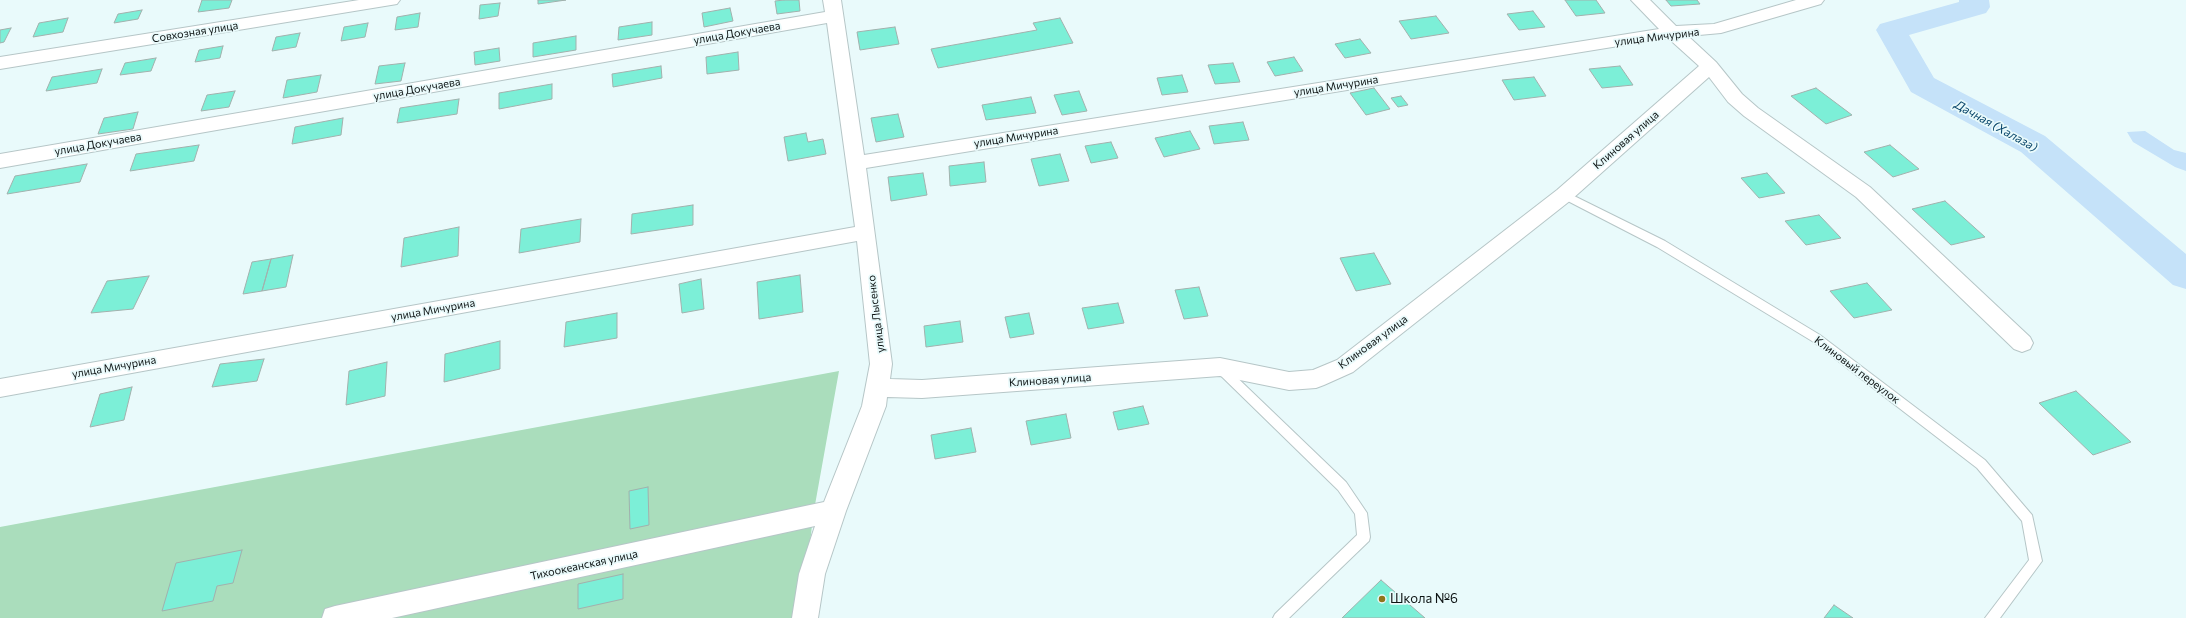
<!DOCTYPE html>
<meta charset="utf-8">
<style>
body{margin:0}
canvas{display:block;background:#e9fafb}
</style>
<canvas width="2186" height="618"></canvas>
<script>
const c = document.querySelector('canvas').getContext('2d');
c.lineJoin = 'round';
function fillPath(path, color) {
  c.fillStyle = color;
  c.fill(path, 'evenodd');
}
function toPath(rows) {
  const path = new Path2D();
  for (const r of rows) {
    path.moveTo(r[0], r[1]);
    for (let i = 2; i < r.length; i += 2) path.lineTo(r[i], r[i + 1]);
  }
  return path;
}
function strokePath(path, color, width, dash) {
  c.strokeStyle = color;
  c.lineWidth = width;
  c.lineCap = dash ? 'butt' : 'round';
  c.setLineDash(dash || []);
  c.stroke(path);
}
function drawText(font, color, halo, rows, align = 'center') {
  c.font = font + ' Commissioner,sans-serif';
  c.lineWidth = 3.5;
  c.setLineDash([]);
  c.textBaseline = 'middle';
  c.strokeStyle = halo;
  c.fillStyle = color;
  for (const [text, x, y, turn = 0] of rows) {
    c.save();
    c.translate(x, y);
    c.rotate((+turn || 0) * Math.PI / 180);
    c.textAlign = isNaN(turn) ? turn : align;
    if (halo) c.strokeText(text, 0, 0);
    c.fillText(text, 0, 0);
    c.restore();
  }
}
const green = toPath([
 [839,371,813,516,802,618,0,618,0,527]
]);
const water = toPath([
 [2145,131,2174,150,2186,153,2186,171,2175,167,2133,142,2127,132]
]);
const river = toPath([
 [1959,0,1989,0,1990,7,1986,13,1909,35,1934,78,2045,136,2186,254,2186,289,2173,285,2021,152,1911,92,1876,30,1880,24,1959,2,1959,0]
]);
const building = toPath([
 [202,0,232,0,229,8,198,12,202,0],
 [538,0,566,0,538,4,538,0],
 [784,0,799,0,800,11,777,14,775,1,784,0],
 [1565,0,1596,0,1605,13,1576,16,1565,0],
 [1666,0,1697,0,1700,4,1671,6,1666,0],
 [500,3,498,16,479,19,480,5,500,3],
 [730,8,733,21,704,27,702,13,730,8],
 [142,10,138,19,114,23,118,14,142,10],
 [1533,11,1545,27,1519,30,1507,14,1533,11],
 [420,13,418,27,395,30,397,17,420,13],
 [1436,16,1449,33,1411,39,1399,21,1436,16],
 [68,18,63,32,33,37,39,23,68,18],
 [1060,18,1073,43,938,68,931,49,1037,30,1033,23,1060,18],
 [652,22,652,35,618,40,619,27,652,22],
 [368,23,365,37,341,41,344,27,368,23],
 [895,27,899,44,860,50,857,32,895,27],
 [11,28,4,42,0,43,0,30,11,28],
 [300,33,296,47,272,51,276,37,300,33],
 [576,36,576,50,533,57,533,43,576,36],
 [1360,39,1371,53,1345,58,1335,44,1360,39],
 [223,46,220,58,195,62,199,50,223,46],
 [499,48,500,61,475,65,474,52,499,48],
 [738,52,739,70,707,74,706,57,738,52],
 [1294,57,1303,71,1275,76,1267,62,1294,57],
 [156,58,151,71,120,75,125,63,156,58],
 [405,63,401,81,375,84,379,66,405,63],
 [1233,63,1240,82,1215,84,1208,65,1233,63],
 [661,66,662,78,613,87,612,74,661,66],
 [1620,66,1633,85,1602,88,1589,69,1620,66],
 [102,69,97,83,46,91,52,77,102,69],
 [321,75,317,92,283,98,287,80,321,75],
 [1182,75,1188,92,1162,95,1157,78,1182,75],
 [1534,77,1546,96,1514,100,1502,80,1534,77],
 [552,84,552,99,499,109,499,93,552,84],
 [1374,88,1390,109,1366,115,1350,93,1374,88],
 [1816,88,1852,115,1826,124,1791,96,1816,88],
 [235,91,229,107,201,111,207,95,235,91],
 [1079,91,1087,111,1062,115,1054,95,1079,91],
 [1401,96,1408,105,1398,107,1391,98,1401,96],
 [1031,97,1036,113,986,120,982,105,1031,97],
 [459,99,457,114,397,123,400,108,459,99],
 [138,112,133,129,98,134,104,118,138,112],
 [898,114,904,137,876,142,871,118,898,114],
 [343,118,341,135,292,144,295,127,343,118],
 [1243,122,1249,140,1214,144,1209,126,1243,122],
 [1190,131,1200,149,1164,157,1155,138,1190,131],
 [806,133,808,142,823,139,826,154,788,161,784,137,806,133],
 [1111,142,1118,158,1091,163,1085,146,1111,142],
 [199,145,194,161,130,171,136,154,199,145],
 [1890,145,1919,169,1893,177,1864,152,1890,145],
 [1060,154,1069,181,1039,186,1031,159,1060,154],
 [984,162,986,182,950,186,949,166,984,162],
 [87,164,80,182,7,194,15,176,87,164],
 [923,173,927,195,891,201,888,177,923,173],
 [1767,173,1785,193,1759,198,1741,178,1767,173],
 [1945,201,1985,237,1951,245,1912,209,1945,201],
 [693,205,693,225,631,234,632,214,693,205],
 [1819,215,1841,238,1806,245,1785,221,1819,215],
 [581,219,580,242,519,253,521,229,581,219],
 [459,227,458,256,401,267,404,238,459,227],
 [1374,253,1391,284,1356,291,1340,258,1374,253],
 [293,255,286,287,262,291,271,259,293,255],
 [271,259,262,291,243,294,252,262,271,259],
 [800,275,803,312,759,319,757,282,800,275],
 [149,276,133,309,91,313,107,281,149,276],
 [701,279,704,309,682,313,679,284,701,279],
 [1867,283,1892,310,1854,318,1830,291,1867,283],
 [1199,287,1208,316,1184,319,1175,290,1199,287],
 [1118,303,1124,323,1088,329,1082,308,1118,303],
 [617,313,617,338,564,347,566,322,617,313],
 [1029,313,1034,334,1010,338,1005,317,1029,313],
 [960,321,963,342,926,347,924,326,960,321],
 [500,341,500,369,444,382,445,354,500,341],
 [264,359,257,381,212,387,220,364,264,359],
 [387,362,385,396,346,405,349,371,387,362],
 [132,387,124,420,90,427,100,394,132,387],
 [2076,391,2131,442,2093,455,2039,403,2076,391],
 [1143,406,1149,424,1118,430,1113,412,1143,406],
 [1066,414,1071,438,1031,445,1026,421,1066,414],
 [971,428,976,452,935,459,931,435,971,428],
 [648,487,649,525,630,529,629,491,648,487],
 [242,550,233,583,217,586,213,601,162,611,176,563,242,550],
 [623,574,623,599,578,609,578,584,623,574],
 [1381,580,1425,618,1342,618,1381,580],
 [1834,605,1853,618,1824,618,1834,605]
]);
const lane = toPath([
 [1564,191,1665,241,1820,335,1985,460,2032,515,2042,561,2000,618,1985,618,2029,560,2022,521,1977,468,1812,341,1657,247,1560,197,1559,195,1560,193,1564,191],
 [1220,363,1224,365,1346,482,1367,513,1370,537,1369,541,1289,618,1273,618,1275,614,1357,535,1355,514,1338,490,1216,371,1214,368,1216,365,1220,363]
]);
const street = toPath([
 [359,0,400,0,397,4,391,5,0,69,0,57,359,0],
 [823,0,841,0,864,155,1659,29,1631,0,1650,0,1676,26,1714,24,1796,0,1824,0,1821,4,1721,33,1688,36,1716,62,1742,94,1758,108,1870,187,2030,337,2033,343,2030,349,2022,352,2014,349,1856,197,1744,116,1728,102,1709,77,1571,200,1353,372,1324,385,1316,388,1289,390,1220,376,922,398,887,397,886,406,846,511,825,574,818,618,792,618,799,574,815,526,392,618,322,618,325,609,335,606,824,502,862,406,870,364,857,241,0,397,0,379,855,227,827,23,0,168,0,154,825,12,823,0],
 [1668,38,1699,66,1557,190,1337,360,1313,370,1289,372,1220,358,922,380,890,379,892,364,866,168,1668,38]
]);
const markers = [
 [1382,599,4,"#8f751a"]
];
const streetNames = [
 ["Совхозная улица",195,32,-9],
 ["улица Докучаева",737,33,-10],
 ["улица Мичурина",1657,37,-7],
 ["улица Мичурина",1336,86,-9],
 ["улица Докучаева",417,89,-10],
 ["улица Мичурина",1016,137,-9],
 ["Клиновая улица",1626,140,-41],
 ["улица Докучаева",98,144,-10],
 ["улица Мичурина",433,310,-10],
 ["улица Лысенко",876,314,-97],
 ["Клиновая улица",1373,342,-36],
 ["улица Мичурина",114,367,-10],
 ["Клиновый переулок",1857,370,37],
 ["Клиновая улица",1050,380,-4],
 ["Тихоокеанская улица",584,565,-12]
];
const waterNames = [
 ["Дачная (Халаза)",1996,126,29]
];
const nearPoinames = [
 ["Школа №6",1390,599]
];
fillPath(green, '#aaddbc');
fillPath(water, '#c5e2f9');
fillPath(river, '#c5e2f9');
fillPath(building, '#7cefd7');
strokePath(building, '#a2b1ad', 1);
strokePath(lane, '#b6c6c7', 2);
strokePath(street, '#b6c6c7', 2);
fillPath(lane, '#fff');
fillPath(street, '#fff');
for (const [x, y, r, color] of markers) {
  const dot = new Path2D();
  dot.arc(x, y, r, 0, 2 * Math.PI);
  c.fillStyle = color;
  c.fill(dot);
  strokePath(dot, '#e9fafb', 1.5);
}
drawText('11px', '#0d1313', '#e9fafb', streetNames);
drawText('italic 12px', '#08456a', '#e9fafb', waterNames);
drawText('13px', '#0d1313', '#e9fafb', nearPoinames, 'left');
</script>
